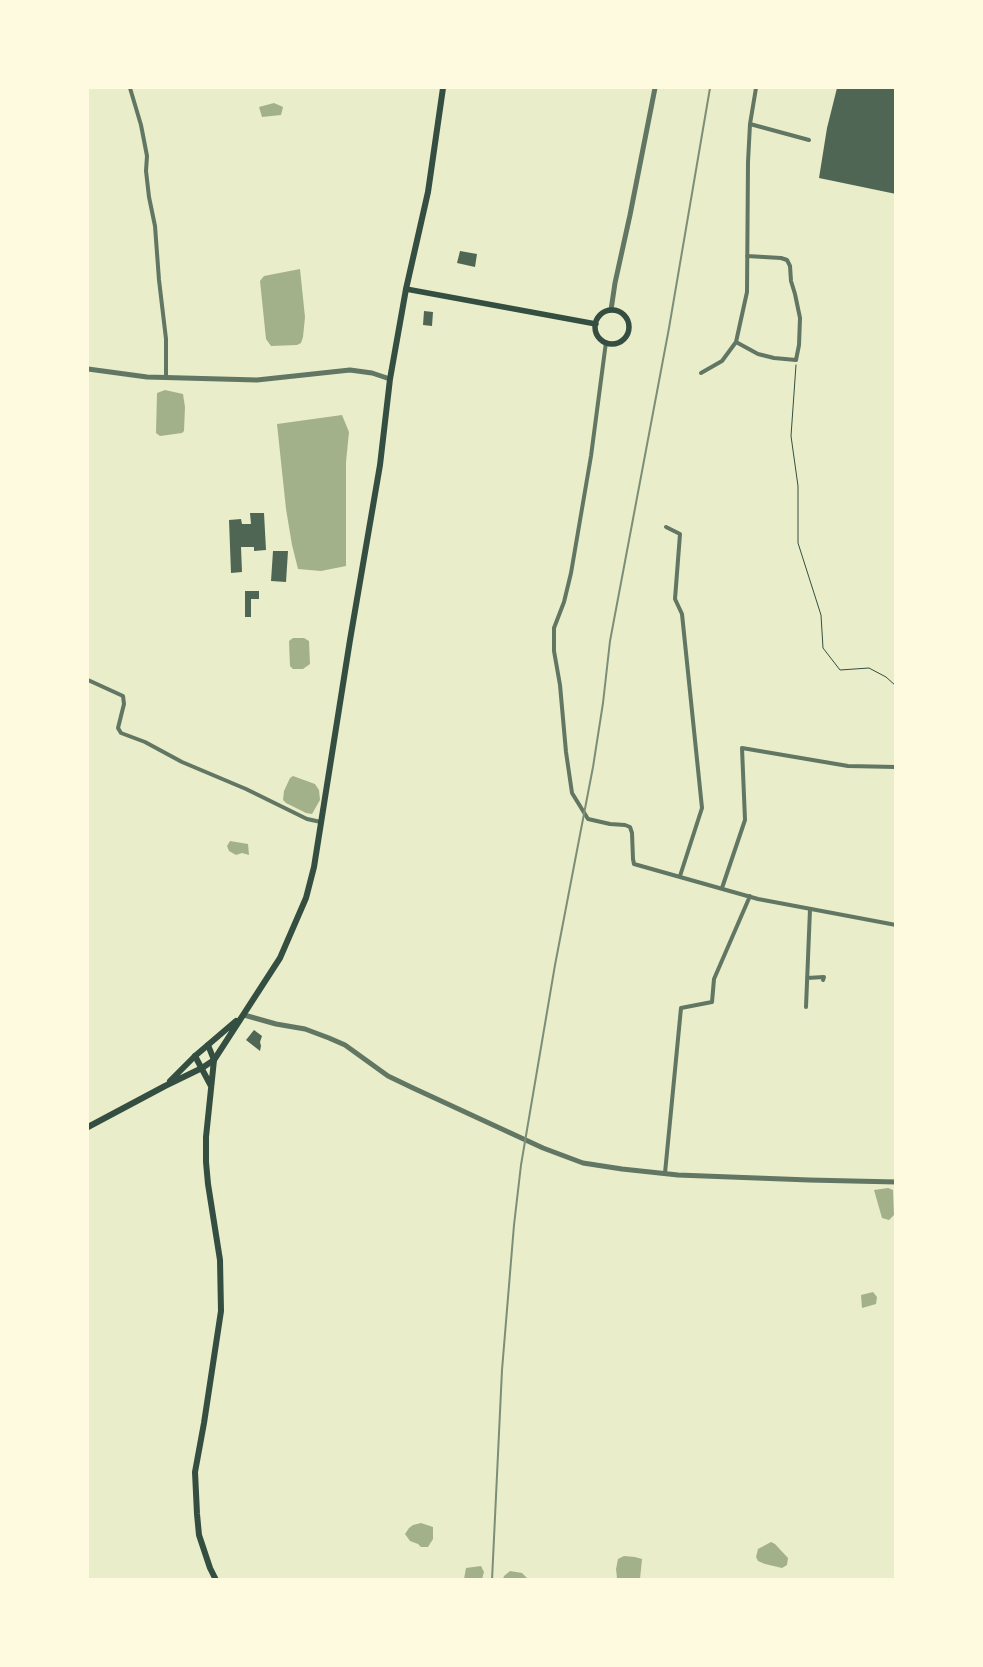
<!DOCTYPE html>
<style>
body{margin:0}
#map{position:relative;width:983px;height:1667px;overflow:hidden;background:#e9edc9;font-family:"Archivo Narrow",sans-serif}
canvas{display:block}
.frame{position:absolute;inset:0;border:89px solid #fefae0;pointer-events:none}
</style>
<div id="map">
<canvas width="983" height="1667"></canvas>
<div class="frame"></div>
</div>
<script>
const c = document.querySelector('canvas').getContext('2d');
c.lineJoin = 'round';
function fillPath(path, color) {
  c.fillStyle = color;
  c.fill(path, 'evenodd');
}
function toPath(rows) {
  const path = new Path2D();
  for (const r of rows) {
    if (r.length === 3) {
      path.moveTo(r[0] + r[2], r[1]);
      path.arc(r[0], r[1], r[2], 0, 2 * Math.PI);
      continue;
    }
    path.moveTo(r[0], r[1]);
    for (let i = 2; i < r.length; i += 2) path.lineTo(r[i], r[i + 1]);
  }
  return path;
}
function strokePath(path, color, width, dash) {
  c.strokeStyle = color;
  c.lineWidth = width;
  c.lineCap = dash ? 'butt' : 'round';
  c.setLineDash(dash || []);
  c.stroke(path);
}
const water = toPath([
 [274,103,283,107,281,115,262,117,259,107],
 [300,269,305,317,303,337,301,343,297,345,271,346,266,339,260,281,264,276],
 [165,390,183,394,185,407,184,431,182,433,160,436,156,433,157,393],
 [342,415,349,432,346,462,346,566,321,571,298,569,292,545,286,509,277,424],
 [293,638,304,638,309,641,310,664,303,669,293,669,290,666,289,641],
 [293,776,315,784,319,790,320,800,312,814,306,813,286,803,283,800,284,791,290,778],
 [230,841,248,844,249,855,242,853,236,855,229,851,227,846],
 [888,1188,893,1190,894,1215,889,1220,882,1218,874,1190],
 [873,1292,877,1297,876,1304,862,1308,861,1295],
 [421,1523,433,1527,433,1539,428,1547,421,1547,418,1544,410,1541,405,1534,409,1528,413,1525],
 [771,1542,775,1544,788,1558,787,1565,782,1568,765,1564,758,1561,756,1557,758,1549],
 [624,1556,635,1557,642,1559,640,1579,617,1578,616,1569,618,1559],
 [481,1566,484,1572,482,1579,464,1579,466,1568],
 [510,1571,522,1573,528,1579,503,1579,504,1576]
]);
const building = toPath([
 [837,88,896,88,896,194,819,178,827,128],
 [460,251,477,254,475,267,457,263],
 [424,311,433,312,432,326,423,325],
 [250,513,264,513,266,550,254,551,254,547,241,547,242,572,231,573,229,520,241,519,242,524,251,524],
 [273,551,288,551,286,582,271,581],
 [245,591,259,591,259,599,251,599,251,617,245,617],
 [254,1030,262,1036,260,1042,261,1046,260,1051,246,1040]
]);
const path = toPath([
 [796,365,791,436,798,486,798,543,821,615,823,648,840,670,869,668,886,677,896,686]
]);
const minor = toPath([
 [130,88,141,125,147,156,146,171,149,197,155,226,159,280,166,339,166,376],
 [750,124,756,88],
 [606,342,591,456,571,573,564,602,554,628,554,651,560,685,566,752,572,793,588,819,610,824,625,825,630,827,632,833,633,859,634,864,758,899,896,925],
 [736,342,758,354,774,358,796,360,799,345,800,318,795,294,791,281,790,266,787,260,781,258,747,256],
 [701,373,722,361,736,342,747,292,748,162,750,124,809,140],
 [666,527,680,534,675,599,682,614,702,808,680,876],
 [88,680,123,696,124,704,118,728,121,733,145,742,182,762,246,789,307,819,321,822],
 [722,888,745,820,742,748,848,766,896,767],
 [807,978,824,977,823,980],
 [806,1007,810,909],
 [665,1173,681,1008,712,1002,714,979,750,896]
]);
const tertiary = toPath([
 [611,310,615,283,630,215,655,88],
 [88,369,147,377,257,380,350,370,372,373,390,379],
 [244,1015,276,1024,305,1029,329,1038,345,1045,388,1076,413,1088,543,1148,583,1163,622,1169,678,1175,809,1180,896,1182]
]);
const secondary = toPath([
 [406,289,596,324],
 [612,327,17]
]);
const primary = toPath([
 [208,1045,214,1060,206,1137,206,1162,208,1184,220,1260,221,1311,204,1423,195,1472,197,1514,199,1535,210,1568,216,1580],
 [195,1056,211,1086]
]);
const trunk = toPath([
 [170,1081,195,1056,236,1021],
 [88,1127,165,1086,202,1068,214,1060,280,958,306,898,314,867,350,640,380,465,390,379,406,289,428,192,443,88]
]);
const rail = toPath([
 [492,1580,502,1370,514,1225,521,1165,555,965,593,767,603,703,610,641,669,328,710,88]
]);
fillPath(water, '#a3b18a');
fillPath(building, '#4f6655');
strokePath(path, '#344e41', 1);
strokePath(minor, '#617663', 4);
strokePath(tertiary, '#617663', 5);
strokePath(secondary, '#344e41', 5.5);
strokePath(primary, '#344e41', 6);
strokePath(trunk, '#344e41', 6);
strokePath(rail, '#7c8e77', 2);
</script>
